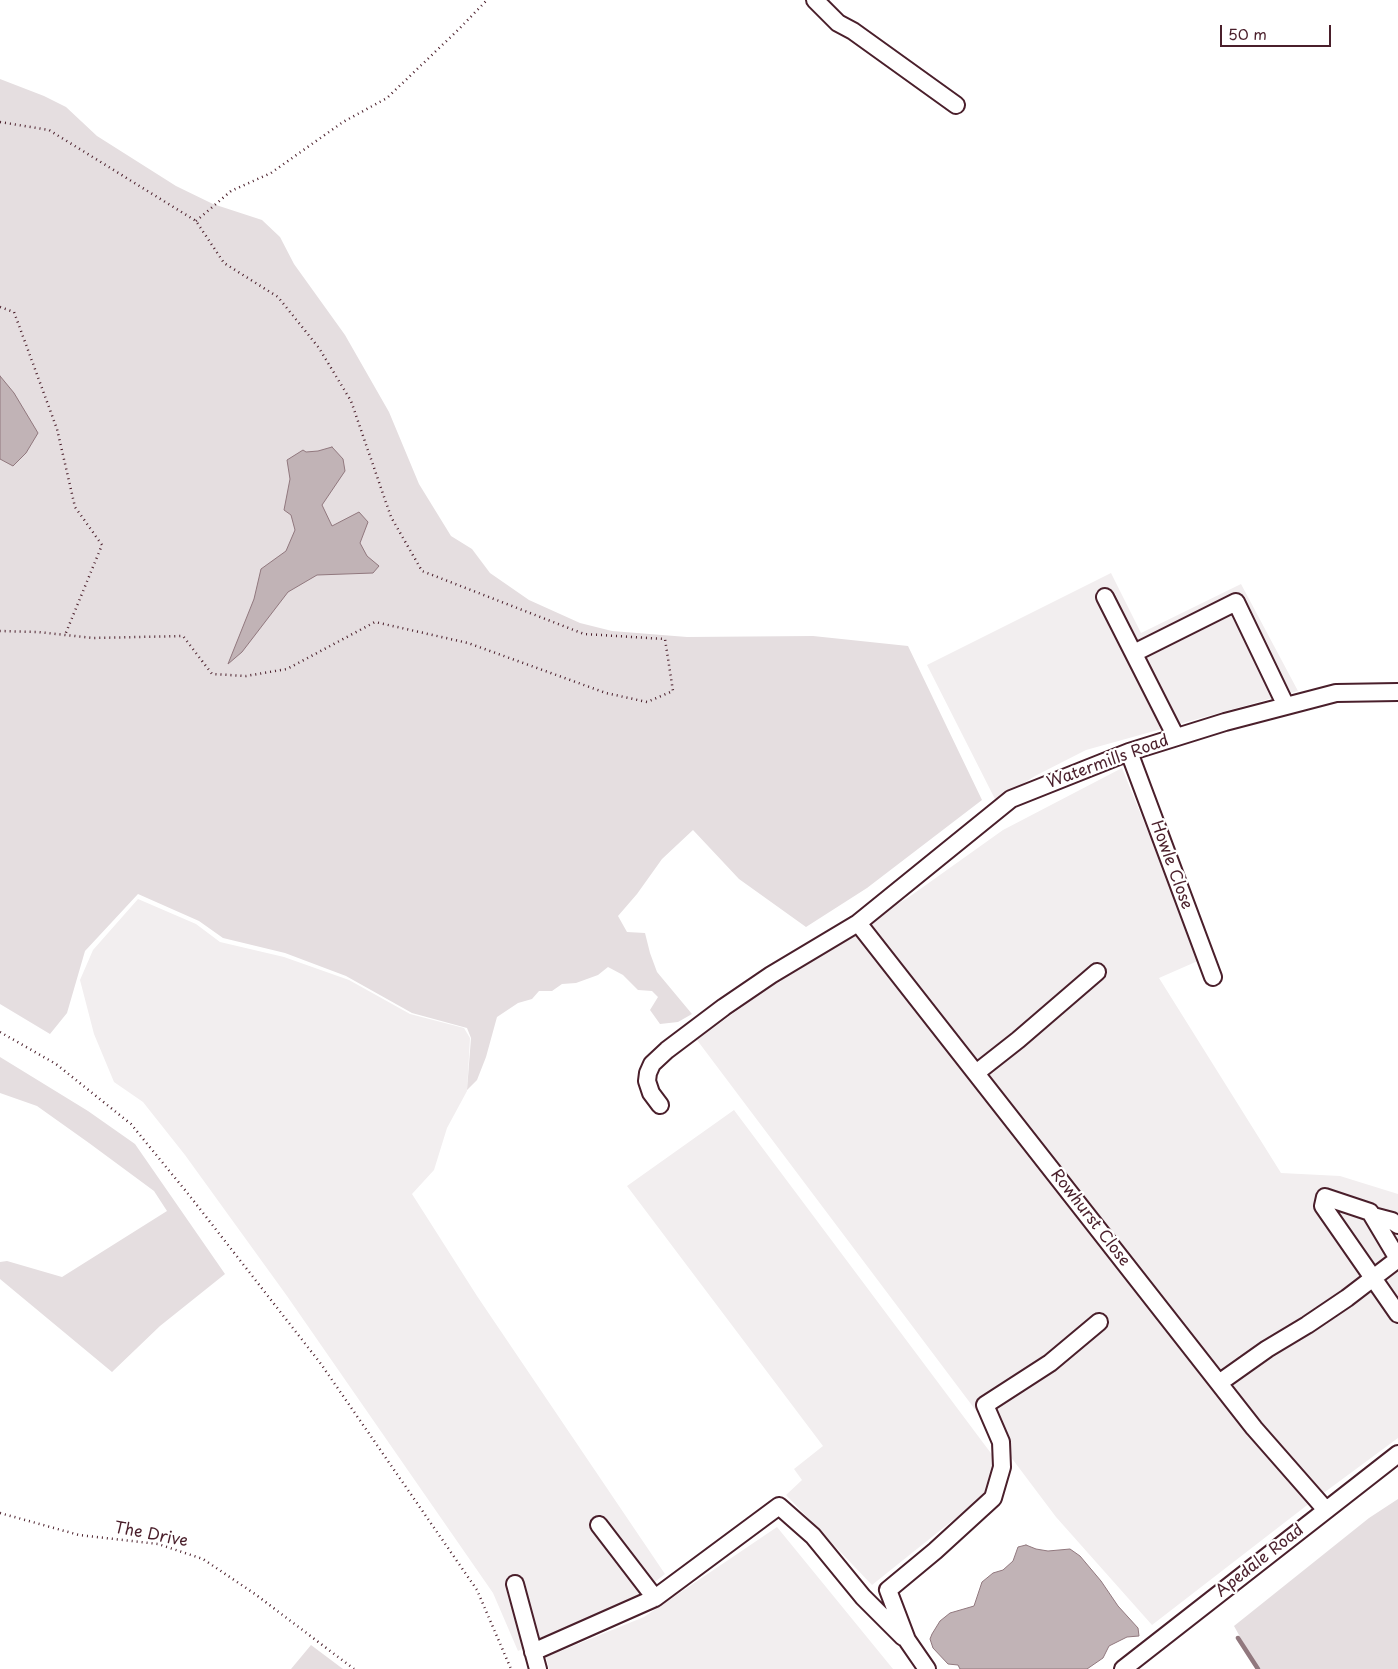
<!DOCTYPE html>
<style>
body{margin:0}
#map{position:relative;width:1398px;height:1669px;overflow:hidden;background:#fff;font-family:"Playpen Sans",sans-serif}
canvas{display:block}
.scale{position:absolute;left:1220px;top:25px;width:111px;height:22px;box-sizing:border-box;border:2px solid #4a1f2b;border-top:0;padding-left:6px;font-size:15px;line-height:18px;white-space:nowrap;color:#4a1f2b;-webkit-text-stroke:4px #fff;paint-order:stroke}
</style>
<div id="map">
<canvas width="1398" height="1669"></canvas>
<div class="scale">50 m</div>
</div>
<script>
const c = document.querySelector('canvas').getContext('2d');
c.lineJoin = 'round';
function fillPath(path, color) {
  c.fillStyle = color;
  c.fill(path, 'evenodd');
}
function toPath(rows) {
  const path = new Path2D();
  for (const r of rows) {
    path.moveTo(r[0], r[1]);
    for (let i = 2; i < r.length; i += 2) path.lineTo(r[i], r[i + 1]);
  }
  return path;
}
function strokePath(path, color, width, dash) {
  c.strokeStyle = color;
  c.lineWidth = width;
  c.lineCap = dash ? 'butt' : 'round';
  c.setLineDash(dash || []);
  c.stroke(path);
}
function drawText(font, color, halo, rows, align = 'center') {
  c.font = font + ' "Playpen Sans",sans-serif';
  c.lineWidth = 4.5;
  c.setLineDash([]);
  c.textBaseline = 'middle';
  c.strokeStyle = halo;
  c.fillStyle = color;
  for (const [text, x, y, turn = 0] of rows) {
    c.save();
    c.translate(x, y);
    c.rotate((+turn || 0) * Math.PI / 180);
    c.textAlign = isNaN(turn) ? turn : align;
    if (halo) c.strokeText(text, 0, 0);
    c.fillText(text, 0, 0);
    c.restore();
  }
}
const built = toPath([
 [1111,573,1141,633,1241,584,1298,691,1086,750,1035,776,996,801,927,665],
 [1122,768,1200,960,1159,978,1281,1173,1340,1176,1398,1194,1398,1438,1306,1506,1152,1625,1056,1517,697,1040,810,957,909,897,1003,830],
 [138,899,196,924,220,942,284,957,349,980,410,1014,464,1028,470,1038,467,1091,447,1128,434,1170,412,1194,477,1296,665,1574,638,1595,518,1651,493,1593,287,1296,185,1155,143,1102,114,1082,94,1034,80,980,93,950],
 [734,1110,1008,1476,872,1585,786,1495,802,1480,794,1469,823,1446,627,1186],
 [777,1527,893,1669,549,1669,546,1657,644,1617]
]);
const green = toPath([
 [0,79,44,96,66,107,97,136,176,186,213,204,262,220,280,237,294,264,345,335,389,412,419,484,451,536,472,549,490,573,529,600,580,623,612,631,687,637,813,636,908,646,982,800,867,888,806,927,739,879,693,830,662,859,637,894,618,916,627,932,645,933,650,953,657,972,692,1014,678,1022,660,1024,650,1010,658,997,652,991,638,990,623,975,608,967,598,975,576,983,562,984,552,991,539,991,532,999,518,1003,497,1017,486,1057,477,1080,467,1090,471,1038,467,1028,412,1013,346,976,285,953,223,938,199,921,138,894,85,951,67,1013,50,1034,0,1004],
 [0,1057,88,1111,135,1144,225,1274,160,1326,112,1372,0,1279,0,1262,7,1261,62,1277,167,1211,154,1191,89,1143,37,1106,0,1093],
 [1398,1499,1398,1669,1258,1669,1234,1626,1369,1518],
 [311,1645,343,1669,291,1669]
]);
const water = toPath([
 [0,376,14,393,38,433,26,453,13,466,0,459,0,376],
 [332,447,343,459,345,471,322,505,332,526,359,512,368,522,360,543,367,556,379,566,373,573,317,575,288,592,242,652,228,664,254,599,261,569,286,551,295,530,291,515,284,510,290,479,287,460,303,450,306,452,318,451,332,447],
 [1026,1545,1036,1549,1048,1551,1070,1549,1080,1556,1101,1581,1118,1606,1138,1628,1139,1636,1127,1637,1109,1646,1103,1658,1087,1669,960,1669,958,1665,948,1664,933,1648,930,1639,932,1634,940,1621,950,1613,974,1606,982,1582,993,1573,1003,1570,1013,1561,1018,1547,1026,1545]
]);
const stream = toPath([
 [1238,1638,1258,1669]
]);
const path = toPath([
 [0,122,49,130,196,221,224,263,278,297,319,348,351,401,391,517,422,571,584,634,665,639,673,691,647,702,606,693,468,643,375,622,287,669,246,676,212,674,183,636,93,638,38,632,0,631],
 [196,221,231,191,271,173,343,122,387,98,459,29,487,0],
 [0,307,14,312,57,429,75,507,102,545,65,635],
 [0,1032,56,1064,131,1124,189,1195,321,1364,477,1590,511,1669],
 [0,1513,79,1535,158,1544,203,1559,255,1594,354,1669]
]);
const minor = toPath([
 [815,0,838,23,853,31,956,105],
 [1105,597,1176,737],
 [1134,653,1236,602,1286,706],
 [1129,752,1213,977],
 [858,923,1254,1428,1326,1510],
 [976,1073,1018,1040,1097,972],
 [660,1105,651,1093,647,1081,648,1073,652,1064,667,1050,724,1007,771,975,858,923,1011,799,1129,752,1225,722,1336,693,1398,692],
 [1373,1216,1392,1221,1398,1225],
 [1398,1259,1370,1212,1325,1197,1323,1206,1398,1314],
 [1219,1383,1267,1349,1307,1325,1347,1298,1398,1259],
 [599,1525,655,1598,779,1506,813,1536,863,1597,903,1637],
 [515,1584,538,1669],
 [533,1652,655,1598],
 [927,1669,907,1640,888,1590,935,1551,993,1498,1002,1467,1001,1442,985,1405,1050,1363,1099,1322],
 [1123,1669,1398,1454]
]);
const streetNames = [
 ["Watermills Road",1108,762,-20],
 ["Howle Close",1171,865,70],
 ["Rowhurst Close",1090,1218,52],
 ["The Drive",151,1535,11],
 ["Apedale Road",1260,1561,-38]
];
fillPath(built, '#f2eeef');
fillPath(green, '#e5dee0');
fillPath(water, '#c1b3b6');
strokePath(water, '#91787e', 1);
strokePath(stream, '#91787e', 4.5);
strokePath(minor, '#4a1f2b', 20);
strokePath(path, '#4a1f2b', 2.5, [1, 4]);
strokePath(minor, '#fff', 16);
drawText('16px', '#4a1f2b', '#fff', streetNames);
</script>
